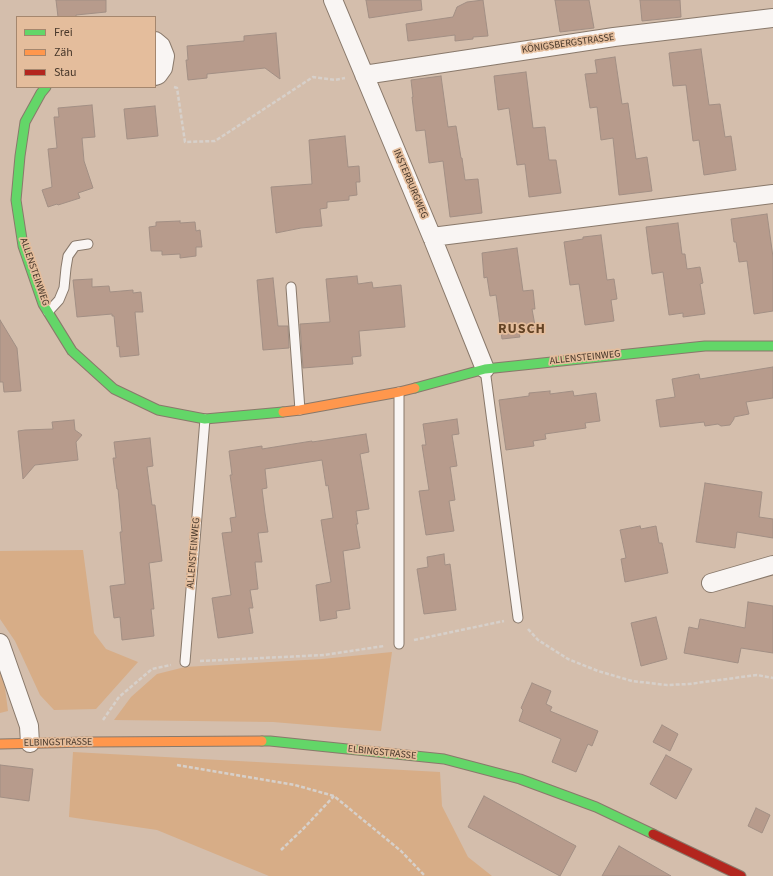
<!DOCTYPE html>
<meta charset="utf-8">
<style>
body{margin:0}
#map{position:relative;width:773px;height:876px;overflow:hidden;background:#d4beac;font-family:"Source Sans 3",sans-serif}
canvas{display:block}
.legend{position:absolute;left:16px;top:16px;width:140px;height:72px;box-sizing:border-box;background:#e4bd9c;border:1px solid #a5876e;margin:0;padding:5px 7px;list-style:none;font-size:12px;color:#47372a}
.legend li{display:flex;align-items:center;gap:8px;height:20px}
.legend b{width:20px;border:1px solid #a5876e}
</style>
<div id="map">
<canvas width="773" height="876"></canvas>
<ul class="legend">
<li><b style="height:5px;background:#63d668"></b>Frei</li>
<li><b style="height:5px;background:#ff974d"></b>Zäh</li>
<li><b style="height:5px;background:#b3261e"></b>Stau</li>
</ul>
</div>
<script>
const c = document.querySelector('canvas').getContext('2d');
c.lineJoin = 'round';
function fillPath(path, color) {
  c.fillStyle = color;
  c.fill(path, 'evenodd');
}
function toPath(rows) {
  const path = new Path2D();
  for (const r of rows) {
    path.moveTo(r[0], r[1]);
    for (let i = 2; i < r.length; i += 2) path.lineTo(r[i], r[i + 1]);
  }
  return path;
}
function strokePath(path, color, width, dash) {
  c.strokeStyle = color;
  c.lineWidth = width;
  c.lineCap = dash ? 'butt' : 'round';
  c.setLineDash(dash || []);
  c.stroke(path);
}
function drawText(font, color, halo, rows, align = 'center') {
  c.font = font + ' "Source Sans 3",sans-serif';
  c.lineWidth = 3.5;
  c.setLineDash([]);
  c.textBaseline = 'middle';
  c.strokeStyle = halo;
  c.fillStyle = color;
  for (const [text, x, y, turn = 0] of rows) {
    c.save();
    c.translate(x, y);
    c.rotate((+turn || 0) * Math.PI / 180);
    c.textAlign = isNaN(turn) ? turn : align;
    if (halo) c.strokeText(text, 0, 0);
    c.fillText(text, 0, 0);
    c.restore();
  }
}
const green = toPath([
 [83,550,94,633,106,649,138,662,96,709,54,710,40,695,15,641,0,619,0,551],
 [0,650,8,711,0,713],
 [392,652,381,731,273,722,114,720,131,697,157,674,185,667,322,659],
 [73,752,440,772,442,806,468,857,492,876,269,876,157,830,69,817]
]);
const building = toPath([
 [56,0,106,0,106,12,76,15,76,17,58,17,56,0],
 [366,0,421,0,422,10,369,18,366,0],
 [483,0,488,36,473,37,473,39,455,41,455,35,408,41,406,24,453,17,457,7,467,2,483,0],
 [555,0,589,0,594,28,560,32,555,0],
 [640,0,680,0,681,17,642,21,640,0],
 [276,33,280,79,265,68,207,74,207,78,188,80,186,60,188,60,187,46,244,41,244,36,276,33],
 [701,49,709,105,720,104,725,137,731,136,736,170,704,175,699,140,693,141,686,85,673,86,669,53,701,49],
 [615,57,622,104,628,103,636,159,647,157,652,191,619,195,613,138,601,140,597,107,590,108,585,74,597,73,595,60,615,57],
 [526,72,533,128,545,127,549,160,556,160,561,193,529,197,525,164,517,165,509,108,498,110,494,76,526,72],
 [441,76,448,127,456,126,461,158,462,158,465,180,478,179,482,213,450,217,443,161,429,163,425,130,416,131,412,97,413,97,411,80,441,76],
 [92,105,95,137,82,138,84,161,93,188,78,193,80,198,58,205,57,204,48,207,42,190,52,187,48,149,57,148,54,117,59,117,58,108,92,105],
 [155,106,158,136,127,139,124,109,155,106],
 [345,136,348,167,359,166,360,182,356,182,357,195,349,196,349,200,327,202,327,208,320,209,322,226,301,228,276,233,271,187,312,184,309,140,345,136],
 [767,214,773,257,773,311,754,314,747,261,739,262,736,242,734,242,731,219,767,214],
 [180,221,180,223,195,222,196,231,200,230,202,247,196,247,196,256,180,258,180,254,162,255,162,251,151,251,149,227,156,226,156,222,180,221],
 [678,223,682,254,685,254,687,269,700,267,703,283,700,284,705,314,683,317,683,313,669,315,663,272,652,274,646,227,678,223],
 [601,235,607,280,614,279,617,299,611,300,614,321,585,325,579,284,570,285,564,242,583,239,583,237,601,235],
 [517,248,523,291,533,290,535,309,532,309,536,331,519,333,520,337,502,339,496,295,490,296,487,277,484,278,482,253,517,248],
 [357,276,358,284,372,282,373,288,401,285,405,327,359,331,361,356,352,357,353,364,303,368,300,324,330,322,326,279,357,276],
 [273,278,278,326,288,326,289,348,263,350,257,280,273,278],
 [92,279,92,287,109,286,110,292,133,290,133,293,141,292,143,312,135,312,139,355,120,357,119,346,117,347,114,316,112,316,112,314,77,317,73,280,92,279],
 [0,320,17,348,21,391,4,392,3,382,0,382,0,320],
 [773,367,773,398,746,402,749,414,734,417,734,419,730,425,721,426,718,424,705,426,704,422,660,427,656,400,675,397,672,379,699,374,700,379,773,367],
 [550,391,550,394,573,391,574,396,596,393,600,421,585,423,586,428,545,434,546,439,533,441,534,446,506,450,499,400,529,396,529,393,550,391],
 [457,419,459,434,452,435,457,466,450,467,455,500,449,501,454,531,426,535,419,491,429,490,422,445,426,445,423,424,457,419],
 [74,420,75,430,82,435,76,442,78,460,35,465,23,479,18,431,25,430,53,429,52,422,74,420],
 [366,434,369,452,360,454,369,509,356,511,358,524,356,524,360,548,343,551,350,609,336,611,337,618,320,621,316,585,331,582,321,520,333,518,328,485,326,486,322,460,265,469,267,488,262,489,265,513,268,532,258,533,262,562,255,562,258,589,250,590,253,608,249,608,253,633,218,638,212,598,231,595,222,533,232,532,230,518,236,517,230,475,232,475,229,451,262,446,262,449,312,441,312,442,366,434],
 [150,438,153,466,147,467,152,505,155,505,162,561,149,563,154,609,151,609,154,636,122,640,120,617,114,618,110,586,125,584,120,532,122,532,118,489,117,489,113,458,116,458,114,442,150,438],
 [705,483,762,492,759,517,773,519,773,538,737,532,735,548,696,542,705,483],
 [640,526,641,529,656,526,659,543,662,543,668,573,625,582,621,559,626,558,620,530,640,526],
 [444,554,445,565,450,564,456,610,424,614,417,569,428,567,427,557,444,554],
 [748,602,773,606,773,653,741,648,738,663,684,653,689,627,698,629,700,619,745,628,748,602],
 [656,617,667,659,641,666,631,623,656,617],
 [532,683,551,691,546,704,552,707,550,711,598,731,592,746,588,744,576,772,552,762,561,739,519,721,523,710,521,708,532,683],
 [662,725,678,734,670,751,653,742,662,725],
 [666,755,692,769,676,799,650,784,666,755],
 [0,765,33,769,29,801,0,797,0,765],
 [484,796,576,846,560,876,468,827,484,796],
 [756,808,770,815,762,833,748,826,756,808],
 [619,846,671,876,602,876,619,846]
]);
const path = toPath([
 [174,87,177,88,185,142,215,141,313,77,335,80,345,78],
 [528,629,538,640,568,659,598,671,632,681,667,685,689,684,757,675,773,678],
 [414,640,504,621],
 [200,661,324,655,384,646],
 [103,720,119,697,152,669,171,665],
 [177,765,295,785,334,796,401,851,425,876],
 [281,850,304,828,334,796]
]);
const lane = toPath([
 [291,287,300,410],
 [48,312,59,300,64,288,66,268,68,256,75,246,88,244],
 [485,369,518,618],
 [399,644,399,392],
 [185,662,205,419]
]);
const street = toPath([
 [333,0,432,237,485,369],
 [155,41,161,46,165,56,163,68,158,75,155,76],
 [364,75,614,37,773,18],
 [432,237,773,194],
 [711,583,773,565],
 [0,643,29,726,30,743]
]);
const fast = toPath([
 [46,87,41,93,25,122,20,156,16,200,23,246,43,304,72,351,114,389,158,410,205,419,283,412],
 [415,388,485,369,705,346,773,346],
 [262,741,270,741,444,759,520,779,596,807,653,834]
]);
const slow = toPath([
 [283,412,300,410,399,392,415,388],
 [0,744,89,742,262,741]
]);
const jam = toPath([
 [653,834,741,876]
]);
const streetNames = [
 ["KÖNIGSBERGSTRASSE",568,44,-8],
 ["INSTERBURGWEG",410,184,67],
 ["ALLENSTEINWEG",34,272,71],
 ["ALLENSTEINWEG",585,358,-6],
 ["ALLENSTEINWEG",194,553,-85],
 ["ELBINGSTRASSE",58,743,-1],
 ["ELBINGSTRASSE",382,753,6]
];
const districtNames = [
 ["RUSCH",522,330]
];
fillPath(green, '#d7ad87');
fillPath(building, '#b79b8c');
strokePath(building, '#a28f84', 1);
strokePath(lane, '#89796b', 11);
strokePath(street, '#89796b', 20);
strokePath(fast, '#89796b', 11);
strokePath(slow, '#89796b', 11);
strokePath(jam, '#89796b', 11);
strokePath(path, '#d7d0ca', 2.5, [4, 2]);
strokePath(lane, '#f9f5f3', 9);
strokePath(street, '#f9f5f3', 18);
strokePath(fast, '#63d668', 9);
strokePath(slow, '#ff974d', 9);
strokePath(jam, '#b3261e', 9);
drawText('10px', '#47372a', '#e4bd9c', streetNames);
c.letterSpacing = '1px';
drawText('bold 14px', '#634325', '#e4bd9c', districtNames);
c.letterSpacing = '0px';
</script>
